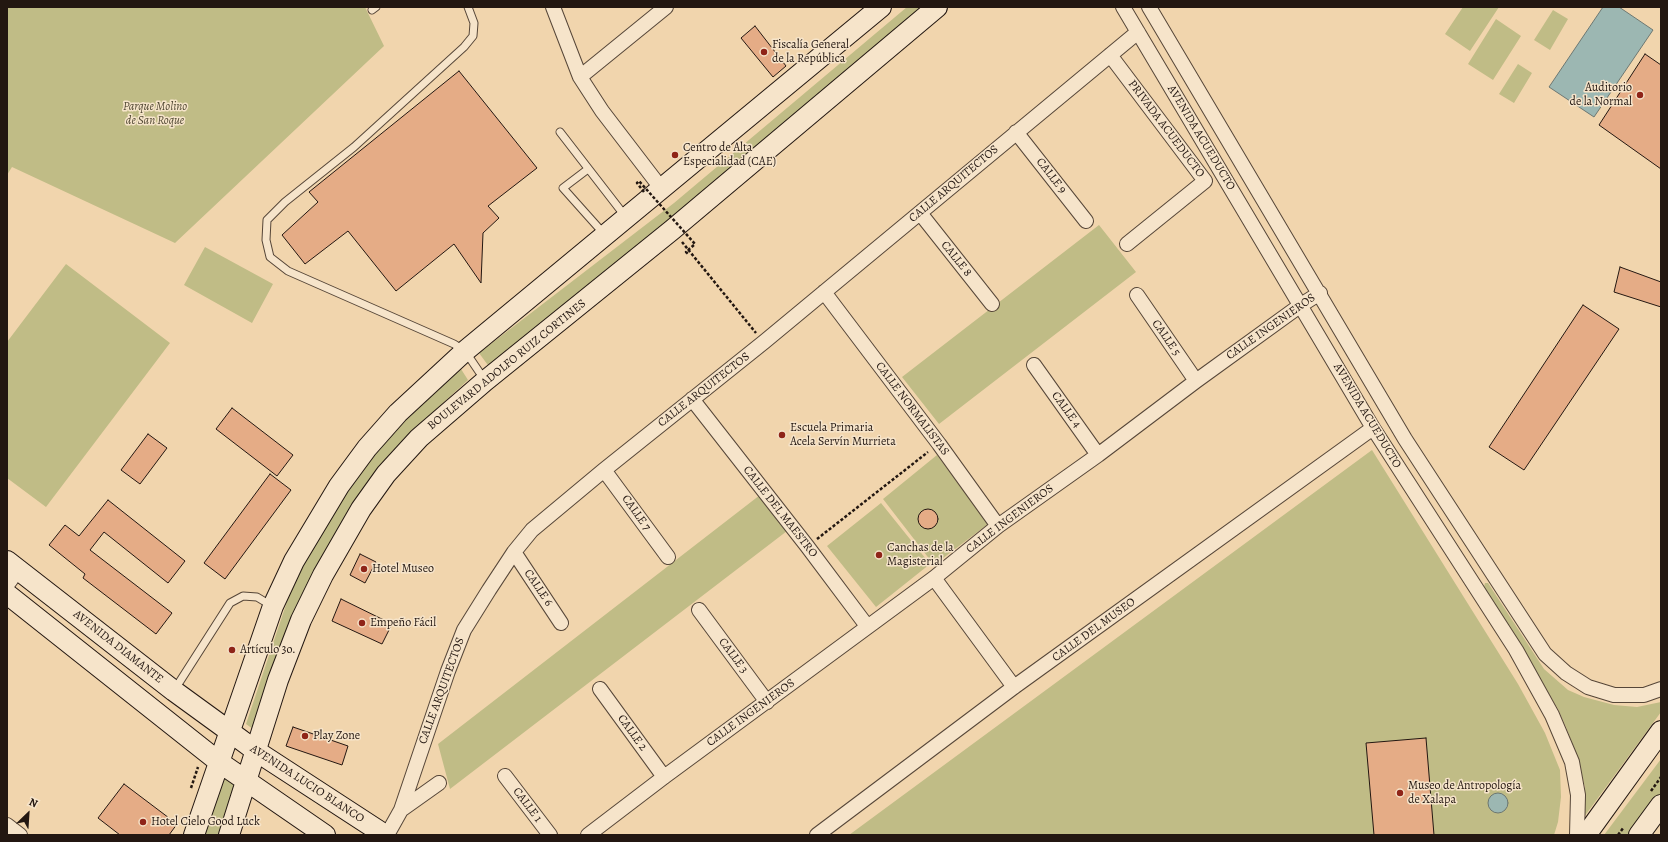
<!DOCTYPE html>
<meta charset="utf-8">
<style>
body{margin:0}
#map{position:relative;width:1668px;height:842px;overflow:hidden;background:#f1d5ad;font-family:Alegreya,serif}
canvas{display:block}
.frame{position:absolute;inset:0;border:8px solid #231711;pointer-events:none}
.north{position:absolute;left:8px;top:794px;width:40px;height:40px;-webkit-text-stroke:3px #f6e4ca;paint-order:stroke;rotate:25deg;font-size:11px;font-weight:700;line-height:16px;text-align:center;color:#231711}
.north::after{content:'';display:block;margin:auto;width:14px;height:18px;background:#231711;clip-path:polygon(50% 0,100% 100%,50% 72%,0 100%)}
</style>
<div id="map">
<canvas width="1668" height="842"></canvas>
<div class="frame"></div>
<div class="north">N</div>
</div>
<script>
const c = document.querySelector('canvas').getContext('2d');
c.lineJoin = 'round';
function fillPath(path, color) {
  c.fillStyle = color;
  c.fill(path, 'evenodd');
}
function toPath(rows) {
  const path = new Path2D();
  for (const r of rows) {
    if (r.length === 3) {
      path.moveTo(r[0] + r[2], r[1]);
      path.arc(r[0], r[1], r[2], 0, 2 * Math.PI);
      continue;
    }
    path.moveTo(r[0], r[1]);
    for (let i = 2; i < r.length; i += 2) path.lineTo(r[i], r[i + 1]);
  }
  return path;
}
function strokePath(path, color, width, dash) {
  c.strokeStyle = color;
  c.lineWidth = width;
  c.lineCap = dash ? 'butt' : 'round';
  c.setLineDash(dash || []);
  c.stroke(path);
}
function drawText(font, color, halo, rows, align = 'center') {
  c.font = font + ' Alegreya,serif';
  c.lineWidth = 3;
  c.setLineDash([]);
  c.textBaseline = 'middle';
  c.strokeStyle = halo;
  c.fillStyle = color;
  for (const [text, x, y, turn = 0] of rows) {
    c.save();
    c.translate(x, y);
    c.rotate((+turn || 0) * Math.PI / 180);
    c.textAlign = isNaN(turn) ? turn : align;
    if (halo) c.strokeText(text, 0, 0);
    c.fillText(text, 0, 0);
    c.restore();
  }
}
const green = toPath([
 [7,7,365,7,384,46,175,243,12,167,7,175],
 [907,7,927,7,490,368,479,353,674,203],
 [1463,7,1499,7,1470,51,1445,34],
 [1553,10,1568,19,1550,50,1534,40],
 [1496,19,1521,36,1493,80,1468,64],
 [1518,64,1532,73,1514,103,1499,94],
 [1099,225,1136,272,939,424,902,377],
 [205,247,273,284,252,323,184,285],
 [66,264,170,343,46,507,7,478,7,342],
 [461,369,468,380,406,437,357,503,260,734,246,724,299,566,343,491,397,423],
 [1372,450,1518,684,1545,733,1560,770,1561,797,1558,822,1554,835,849,835],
 [937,455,988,524,934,565,883,499],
 [760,495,787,531,450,789,438,744],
 [881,503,930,564,876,607,827,546],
 [1485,583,1488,583,1544,669,1568,690,1584,697,1614,705,1637,707,1661,702,1661,712,1584,817,1585,787,1577,756,1566,727,1558,709,1484,587],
 [1661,759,1661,797,1633,835,1604,835],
 [225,774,236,782,218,835,204,835]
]);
const water = toPath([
 [1603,7,1619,7,1653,30,1594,117,1549,87,1603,7],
 [1498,803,10]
]);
const building = toPath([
 [755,26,786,66,773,77,741,38,755,26],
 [1645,54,1661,65,1661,169,1599,125,1645,54],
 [459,71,537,168,488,206,499,218,483,233,481,283,454,244,396,291,348,231,305,264,282,235,318,202,309,192,459,71],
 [1620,267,1661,282,1661,307,1614,292,1620,267],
 [1583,305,1619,329,1524,470,1489,447,1583,305],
 [232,408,293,455,277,476,216,429,232,408],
 [148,434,167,448,140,484,121,470,148,434],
 [270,474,291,490,225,579,204,563,270,474],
 [108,500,185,561,168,583,104,532,90,550,172,613,156,634,83,578,85,574,49,545,65,525,79,536,108,500],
 [928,519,10],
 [360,554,376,562,365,583,350,575,360,554],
 [341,599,392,624,382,644,332,621,341,599],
 [293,727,348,746,342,765,286,746,293,727],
 [1426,738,1434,835,1374,835,1366,743,1426,738],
 [124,784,177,824,169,835,120,835,98,818,124,784]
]);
const path = toPath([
 [682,242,756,333],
 [817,539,928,452],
 [191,788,198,767],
 [1651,791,1661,777],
 [1618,835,1624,827]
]);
const lane = toPath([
 [468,7,474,23,473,36,464,47,354,147,285,202,267,220,266,240,270,257,288,271,454,344,465,351,484,379],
 [372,10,376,7],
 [560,132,625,216],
 [588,169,563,188,605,235],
 [175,689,230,603,243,596,257,597,272,606]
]);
const street = toPath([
 [553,7,580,77,602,111,661,188],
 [1123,7,1373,428,1516,650,1552,715,1572,762,1578,795,1577,835],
 [1149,7,1405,439,1545,654,1566,673,1588,687,1614,695,1644,695,1661,689],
 [1110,55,1205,181,1127,244],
 [580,77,666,7],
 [1016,132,1086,221],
 [920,213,992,304],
 [824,292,939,444,998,526],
 [1137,295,1196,381],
 [1034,365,1098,455],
 [692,399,807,546,867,626],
 [604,470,668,557],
 [514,552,561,623],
 [934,578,1014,687],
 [7,585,18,570],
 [699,610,767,702],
 [600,689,664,777],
 [505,776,550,835],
 [401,810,439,783],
 [7,825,20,835],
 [387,835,401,810,448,671,464,630,489,590,514,552,532,530,604,470,764,342,1138,32],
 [588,835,664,777,934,578,998,526,1098,455,1196,381,1301,305,1320,293],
 [817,835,1014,687,1373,428]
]);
const secondary = toPath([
 [7,561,174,691,229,731,256,751,385,835],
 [7,594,219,762,325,835],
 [194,835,273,606,294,561,339,486,367,448,398,413,465,351,881,7],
 [229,835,278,680,301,620,323,575,361,509,386,474,419,438,485,381,672,230,937,7],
 [1586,835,1661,731],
 [1639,835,1661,805]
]);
const pathBridge = toPath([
 [644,192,637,183,639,181,695,244,686,252,688,254]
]);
const markers = [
 [764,52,4,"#8f2418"],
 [1640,95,4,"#8f2418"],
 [675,155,4,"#8f2418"],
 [782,435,4,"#8f2418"],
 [879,555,4,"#8f2418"],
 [364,569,4,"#8f2418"],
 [362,623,4,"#8f2418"],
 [232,650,4,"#8f2418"],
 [305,736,4,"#8f2418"],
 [1400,793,4,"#8f2418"],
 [143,822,4,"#8f2418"]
];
const poiNames = [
 ["Fiscalía General",772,45],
 ["de la República",772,59],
 ["Auditorio",1632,88,"right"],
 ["de la Normal",1632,102,"right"],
 ["Centro de Alta",683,148],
 ["Especialidad (CAE)",683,162],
 ["Escuela Primaria",790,428],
 ["Acela Servín Murrieta",790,442],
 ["Canchas de la",887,548],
 ["Magisterial",887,562],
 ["Hotel Museo",372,569],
 ["Empeño Fácil",370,623],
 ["Artículo 3o.",240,650],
 ["Play Zone",313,736],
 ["Museo de Antropología",1408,786],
 ["de Xalapa",1408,800],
 ["Hotel Cielo Good Luck",151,822]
];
const parkNames = [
 ["Parque Molino",155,107],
 ["de San Roque",155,121]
];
const streetNames = [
 ["PRIVADA ACUEDUCTO",1166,129,53],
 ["AVENIDA ACUEDUCTO",1201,138,59],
 ["CALLE 9",1051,176,52],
 ["CALLE ARQUITECTOS",954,184,-40],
 ["CALLE 8",956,259,51],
 ["CALLE INGENIEROS",1271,327,-35],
 ["CALLE 5",1166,338,55],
 ["BOULEVARD ADOLFO RUIZ CORTINES",507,365,-39],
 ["CALLE ARQUITECTOS",704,390,-38],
 ["CALLE NORMALISTAS",912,409,53],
 ["CALLE 4",1066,410,54],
 ["AVENIDA ACUEDUCTO",1367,416,59],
 ["CALLE DEL MAESTRO",780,512,52],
 ["CALLE 7",636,513,54],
 ["CALLE INGENIEROS",1010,519,-37],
 ["CALLE 6",538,588,56],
 ["CALLE DEL MUSEO",1094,630,-36],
 ["AVENIDA DIAMANTE",118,647,38],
 ["CALLE 3",733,656,53],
 ["CALLE ARQUITECTOS",442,691,-70],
 ["CALLE INGENIEROS",751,713,-36],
 ["CALLE 2",632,733,54],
 ["AVENIDA LUCIO BLANCO",307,784,33],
 ["CALLE 1",527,805,53]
];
fillPath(green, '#c0bc86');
fillPath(water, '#9cb7b2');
strokePath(water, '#6c7772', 1);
fillPath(building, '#e5ac86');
strokePath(building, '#231711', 1);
strokePath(lane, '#564638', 9);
strokePath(street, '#564638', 16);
strokePath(secondary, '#231711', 22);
strokePath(path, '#231711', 2.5, [3, 2]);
strokePath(lane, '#f6e4ca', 7);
strokePath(street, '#f6e4ca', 14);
strokePath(secondary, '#f6e4ca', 20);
strokePath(pathBridge, '#231711', 2.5, [3, 2]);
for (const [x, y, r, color] of markers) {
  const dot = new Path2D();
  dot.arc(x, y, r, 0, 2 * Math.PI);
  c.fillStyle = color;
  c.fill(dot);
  strokePath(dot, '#f6e4ca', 1.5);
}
drawText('12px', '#231711', '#f6e4ca', poiNames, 'left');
drawText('italic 12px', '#524934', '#f6e4ca', parkNames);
drawText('12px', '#231711', '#f6e4ca', streetNames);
</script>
